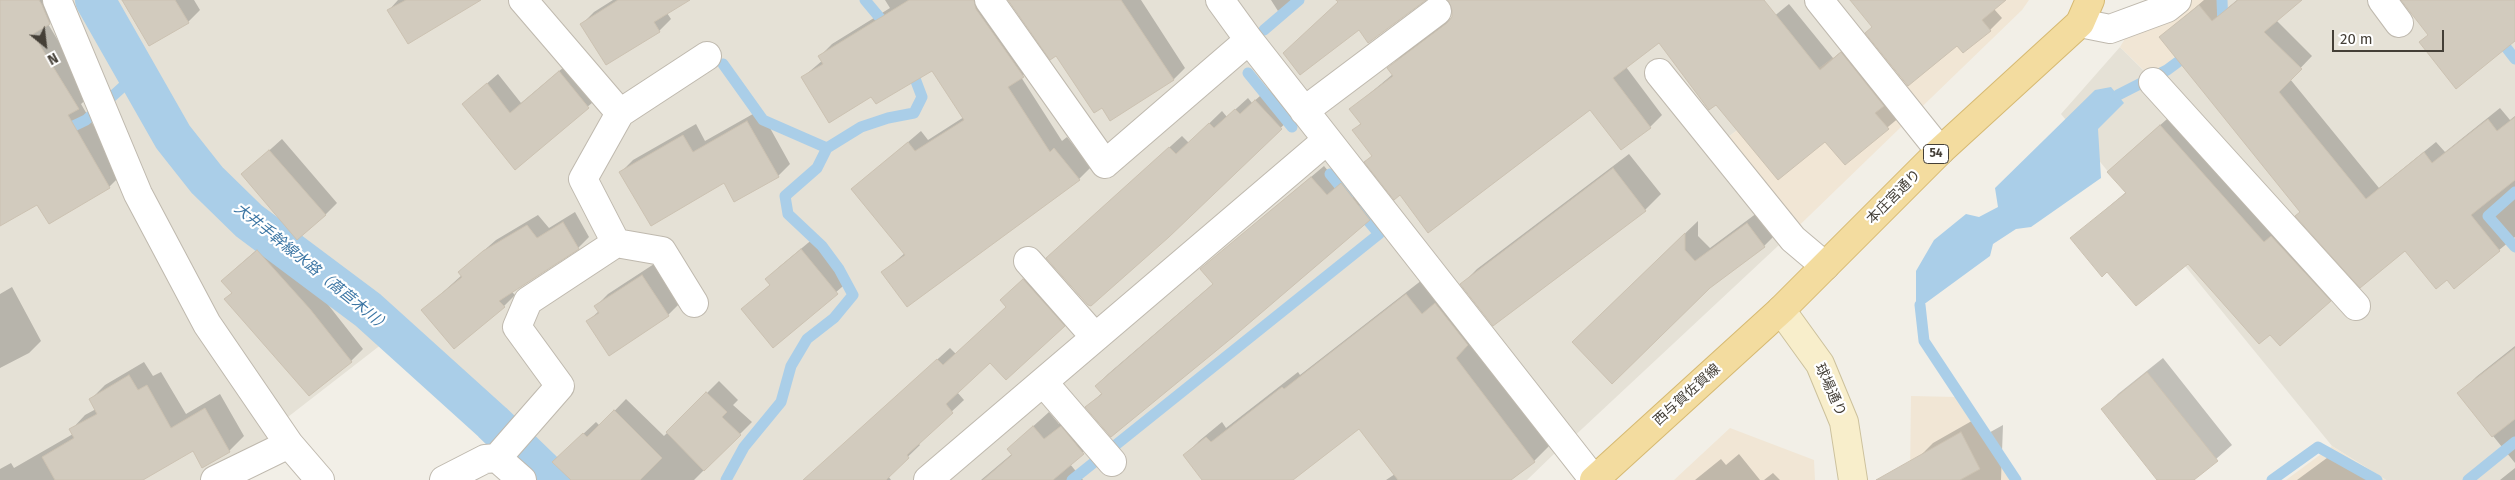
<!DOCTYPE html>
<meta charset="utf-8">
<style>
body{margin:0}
#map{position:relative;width:2515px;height:480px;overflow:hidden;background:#f2efe7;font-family:"Fira Sans",sans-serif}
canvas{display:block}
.north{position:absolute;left:20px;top:20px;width:50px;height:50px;-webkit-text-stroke:4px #fff;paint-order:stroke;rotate:151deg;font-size:14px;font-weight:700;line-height:20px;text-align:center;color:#443f37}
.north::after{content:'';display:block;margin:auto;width:18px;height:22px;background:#443f37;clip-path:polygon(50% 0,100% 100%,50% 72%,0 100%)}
.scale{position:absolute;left:2332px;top:30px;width:112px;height:22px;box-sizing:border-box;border:2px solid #443f37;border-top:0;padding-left:6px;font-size:15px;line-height:18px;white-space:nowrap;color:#443f37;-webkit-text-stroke:4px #fff;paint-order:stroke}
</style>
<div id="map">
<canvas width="2515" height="480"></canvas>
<div class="north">N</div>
<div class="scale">20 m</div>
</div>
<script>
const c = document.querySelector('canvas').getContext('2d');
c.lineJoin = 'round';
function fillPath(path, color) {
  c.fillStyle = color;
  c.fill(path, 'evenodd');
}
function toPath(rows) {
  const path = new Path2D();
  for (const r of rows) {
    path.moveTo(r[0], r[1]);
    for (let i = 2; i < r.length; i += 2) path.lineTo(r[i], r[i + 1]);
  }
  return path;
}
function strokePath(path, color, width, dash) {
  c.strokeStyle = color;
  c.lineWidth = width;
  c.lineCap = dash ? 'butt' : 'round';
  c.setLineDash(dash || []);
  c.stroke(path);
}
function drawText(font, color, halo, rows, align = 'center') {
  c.font = font + ' "Fira Sans","Noto Sans JP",sans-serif';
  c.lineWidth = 4.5;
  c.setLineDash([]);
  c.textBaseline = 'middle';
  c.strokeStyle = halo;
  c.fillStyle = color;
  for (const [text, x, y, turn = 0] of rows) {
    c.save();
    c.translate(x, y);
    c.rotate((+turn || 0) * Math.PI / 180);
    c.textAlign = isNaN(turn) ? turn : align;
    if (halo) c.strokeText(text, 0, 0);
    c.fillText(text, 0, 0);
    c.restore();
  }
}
const residential = toPath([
 [0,0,1210,0,1556,452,1527,480,563,480,401,322,391,337,284,420,235,480,0,480],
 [1229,0,1909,0,1707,153,1779,245,1568,442],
 [2221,0,2515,0,2515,480,2386,480,2332,446,2061,114,2120,47,2156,83,2226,24]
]);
const commercial = toPath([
 [1909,0,2029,0,2022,10,1779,245,1707,153],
 [2148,0,2221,0,2226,24,2157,83,2120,47],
 [1911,396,1957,397,2013,480,1910,480],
 [1730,428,1814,460,1815,480,1674,480],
 [2332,446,2386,480,2286,480]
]);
const water = toPath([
 [2111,87,2124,103,2098,129,2101,178,2031,227,2016,229,1993,244,1990,256,1923,305,1916,305,1916,271,1934,240,1966,214,1979,217,1998,207,1995,188,2095,90]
]);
const shadow = toPath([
 [0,0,58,0,62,10,48,24,91,95,81,104,122,174,109,187,38,203,0,224],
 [123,0,194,0,200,10,188,22,150,44],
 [398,0,473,0,389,10],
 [613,0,687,0,667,13,671,19,659,31,582,24,594,12],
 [885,0,990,0,1035,64,1021,77,1062,141,1067,137,1091,167,1079,179,908,305,883,272,905,253,853,189,921,131,928,140,964,117,933,69,872,96,803,77,823,60,820,56,832,44,890,8],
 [1010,0,1141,0,1185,68,1173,80,1102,106],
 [1271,0,1296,0,1278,11],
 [1450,0,1759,0,1772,18,1789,4,1833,58,1854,41,1901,116,1845,163,1826,140,1716,103,1659,42,1626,67,1662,115,1650,127,1590,109,1373,155,1354,131,1361,123,1351,109,1393,74,1389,68,1401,56,1453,17,1454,9],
 [1852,0,2005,0,1994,9,2002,18,1990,30,1957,44,1873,26],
 [2204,0,2217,0,2225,10,2237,0,2300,0,2276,20,2312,56,2290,79,2379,188,2436,142,2445,152,2500,108,2510,120,2515,116,2515,237,2454,287,2447,279,2405,249,2301,212,2161,37],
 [570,62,599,97,515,168,463,104,498,74,521,103],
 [1268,89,1293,116,1168,236,1060,246,1182,136,1189,143,1222,111,1227,117,1248,98,1252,103],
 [760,110,790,164,778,176,621,172,633,160,696,124,705,141],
 [2175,112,2344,286,2330,300,2188,262,2108,270,2072,238,2126,192,2123,158],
 [282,139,337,203,325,215,243,174],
 [1629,154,1661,194,1645,210,1462,284,1477,269],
 [1324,166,1339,184,1354,172,1381,207,1232,336,1087,407,1102,393,1096,386,1108,374,1214,283,1202,269],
 [1761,210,1778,232,1764,246,1709,287,1587,328,1698,221,1698,236,1710,248],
 [575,212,589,237,578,248,511,291,515,295,504,306,423,310,462,275,459,272,496,240,538,215,549,228],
 [814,238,849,281,773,346,743,309,771,284,767,279,779,267],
 [269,239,322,297,363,349,351,361,225,299,233,292,235,269],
 [654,264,680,303,668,315,588,321,599,311,596,306,608,294],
 [1036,268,1076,313,1064,325,990,362,957,392,964,400,918,443,920,445,888,476,891,480,804,480,950,348,956,354,1007,307,1014,288],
 [1422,280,1549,446,1534,461,1509,480,1386,480,1395,474,1359,427,1291,480,1203,480,1184,456,1199,441,1222,422,1226,428,1298,372,1300,375],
 [12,287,41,341,29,353,0,368,0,294],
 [2515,346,2515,463,2459,394,2476,377],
 [2163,358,2232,445,2192,480,2159,480,2103,409,2118,394],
 [144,362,153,376,161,372,186,414,220,394,244,436,229,451,194,449,140,480,0,480,0,469,11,463,14,468,73,434,71,430,85,415,96,409,90,400,105,385],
 [719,381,738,400,733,405,752,422,694,480,572,480,566,450,596,422,600,426,626,399,664,436],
 [1049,412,1059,424,1076,412,1098,438,1070,464,1083,480,981,480,1013,453,1008,449],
 [1977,418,1985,435,2003,425,2001,480,1919,480,1918,458,1933,443],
 [1739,454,1760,480,1695,480,1721,459,1726,465],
 [2331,455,2378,480,2297,480],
 [2515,468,2515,480,2500,480],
 [1773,473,1780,480,1764,480]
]);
const stream = toPath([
 [865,0,890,30],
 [2222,0,2223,26],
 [1264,30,1299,0],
 [2498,37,2515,59],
 [723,64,763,120,827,148],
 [1248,73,1292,127],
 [2118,95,2167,70,2190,53],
 [61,132,86,120,137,74],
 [1330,174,1348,196],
 [2515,192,2488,216,2515,247],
 [1920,305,1924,341,2016,480],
 [726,480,744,447,781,402,791,366,807,339,834,318,853,295,839,269,822,246,788,214,785,196,817,168,827,148,861,127,888,118,914,113,922,97,911,68],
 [1072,480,1379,234,1360,211],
 [2272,480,2318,447,2377,480],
 [2468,480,2515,442]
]);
const canal = toPath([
 [95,0,173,137,207,180,249,221,368,310,492,422,552,480]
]);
const building = toPath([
 [0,0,39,0,42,5,50,24,33,34,79,109,68,115,110,188,49,224,37,205,0,226,0,0],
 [122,0,175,0,189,23,149,46,122,0],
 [406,0,481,0,408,44,387,10,406,0],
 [618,0,690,0,654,22,660,32,606,65,580,24,618,0],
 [909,0,974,0,976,9,1024,77,1008,87,1050,152,1054,148,1080,180,907,307,881,272,905,255,851,189,908,142,915,151,964,120,932,71,876,104,871,97,829,123,801,77,823,64,818,56,909,0],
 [1008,0,1121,0,1174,80,1110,121,1102,108,1094,113,1056,56,1050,60,1008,0],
 [1336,0,1426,0,1368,43,1359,30,1300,75,1283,53,1338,2,1336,0],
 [1448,0,1764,0,1820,70,1841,52,1884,106,1875,113,1889,129,1845,165,1825,142,1778,180,1716,105,1709,110,1659,43,1613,78,1651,128,1621,150,1590,110,1428,233,1400,195,1394,200,1364,162,1372,156,1352,130,1361,124,1349,109,1393,76,1387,68,1447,23,1452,17,1452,10,1448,0],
 [1850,0,2006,0,1982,20,1991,31,1963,53,1957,46,1908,86,1865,33,1872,27,1850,0],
 [2238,0,2302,0,2264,32,2302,69,2279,92,2366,199,2424,152,2432,163,2488,119,2497,131,2515,117,2515,180,2471,215,2500,251,2454,289,2447,280,2436,289,2405,251,2360,288,2295,216,2300,212,2159,37,2199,5,2212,21,2238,0],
 [2401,0,2515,0,2515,41,2456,89,2419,42,2428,35,2401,0],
 [559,71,589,108,515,170,462,104,487,83,510,113,559,71],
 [1255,100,1282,129,1169,237,1091,306,1088,305,1046,258,1169,147,1176,154,1209,123,1214,128,1235,109,1240,114,1255,100],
 [747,121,779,177,734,202,724,183,651,226,619,172,683,135,693,152,747,121],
 [2160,125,2264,242,2271,236,2331,301,2280,346,2270,335,2259,344,2188,264,2136,306,2107,272,2102,277,2070,238,2126,193,2107,172,2160,125],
 [269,150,326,215,297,240,241,174,269,150],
 [1613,168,1646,211,1493,326,1460,284,1613,168],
 [1311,177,1327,195,1341,183,1370,220,1233,337,1111,437,1085,407,1102,394,1095,386,1213,284,1200,269,1311,177],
 [563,222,579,249,499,301,505,307,454,349,421,310,462,277,458,272,483,251,527,225,537,238,563,222],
 [1747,223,1765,247,1710,288,1612,384,1572,342,1685,233,1685,250,1695,261,1747,223],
 [801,249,838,294,773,348,741,309,770,285,765,279,801,249],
 [257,250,310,309,352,362,309,396,224,299,232,293,221,281,257,250],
 [642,275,669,316,609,356,586,321,599,313,594,306,642,275],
 [1023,279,1065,326,1006,380,990,363,946,404,953,413,907,455,909,458,886,480,803,480,937,359,943,365,1006,307,1000,300,1023,279],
 [1406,294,1422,314,1435,303,1468,345,1456,358,1535,462,1511,480,1398,480,1359,429,1293,480,1202,480,1183,455,1206,437,1211,442,1282,387,1284,389,1406,294],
 [2515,348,2515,419,2492,437,2457,393,2515,348],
 [2147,372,2218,461,2194,480,2157,480,2101,409,2147,372],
 [129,375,138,390,147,385,171,428,205,408,230,452,202,468,193,451,143,480,55,480,42,457,74,438,69,429,97,414,89,399,129,375],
 [706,392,727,412,722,417,741,435,704,471,666,432,706,392],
 [614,410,662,458,640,480,571,480,552,462,583,433,587,437,614,410],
 [1033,426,1044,439,1061,426,1084,454,1053,480,983,480,1012,455,1007,449,1033,426],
 [1961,432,1980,469,1960,480,1876,480,1961,432]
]);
const street = toPath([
 [57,0,138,194,207,324,289,444,320,480],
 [989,0,1105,164,1249,40],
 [1220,0,1249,40,1594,480],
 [1819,0,1940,151],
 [2382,0,2399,23],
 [2080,23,2110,29,2167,8,2177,0],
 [1659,73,1793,239,1825,266],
 [2153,82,2356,306],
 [1304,111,1437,11],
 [620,113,707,56],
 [616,243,662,251,694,303],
 [1028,261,1095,337],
 [1043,382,1112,462],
 [497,458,560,386,517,327,528,301,616,243,583,179,620,113,523,0],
 [215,480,289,444],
 [444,480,485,459,497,458,522,480],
 [928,480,1327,140]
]);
const secondary = toPath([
 [1781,310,1820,364,1844,422,1853,480]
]);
const primary = toPath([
 [1594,480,1781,310,1940,151,2080,23,2090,0]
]);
const shields = [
 [1936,154,25]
];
const shieldNames = [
 ["54",1936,154]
];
const streetNames = [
 ["本庄宮通り",1894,197,-45],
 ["球場通り",1830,390,66],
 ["西与賀佐賀線",1687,395,-42]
];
const waterNames = [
 ["大井手幹線水路（萵苣木川）",312,268,39]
];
fillPath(residential, '#e5e1d6');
fillPath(commercial, '#f1e6d5');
fillPath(water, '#aacee8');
fillPath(shadow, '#0003');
strokePath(stream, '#aacee8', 11);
strokePath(canal, '#aacee8', 40);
fillPath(building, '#d2cbbe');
strokePath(building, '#ccc2b2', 1);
strokePath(street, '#bfb9ae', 30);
strokePath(secondary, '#ccc19c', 30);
strokePath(primary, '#d6b971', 30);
strokePath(street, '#fff', 28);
strokePath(secondary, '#f8eecb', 28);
strokePath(primary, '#f3dc9f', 28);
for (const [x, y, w] of shields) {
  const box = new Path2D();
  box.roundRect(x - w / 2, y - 9.5, w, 19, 4);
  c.fillStyle = '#fff';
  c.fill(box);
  strokePath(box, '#443f37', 1);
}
drawText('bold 12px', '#443f37', null, shieldNames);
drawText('14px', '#443f37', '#fff', streetNames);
drawText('italic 15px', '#3c76a4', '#fff', waterNames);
</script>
